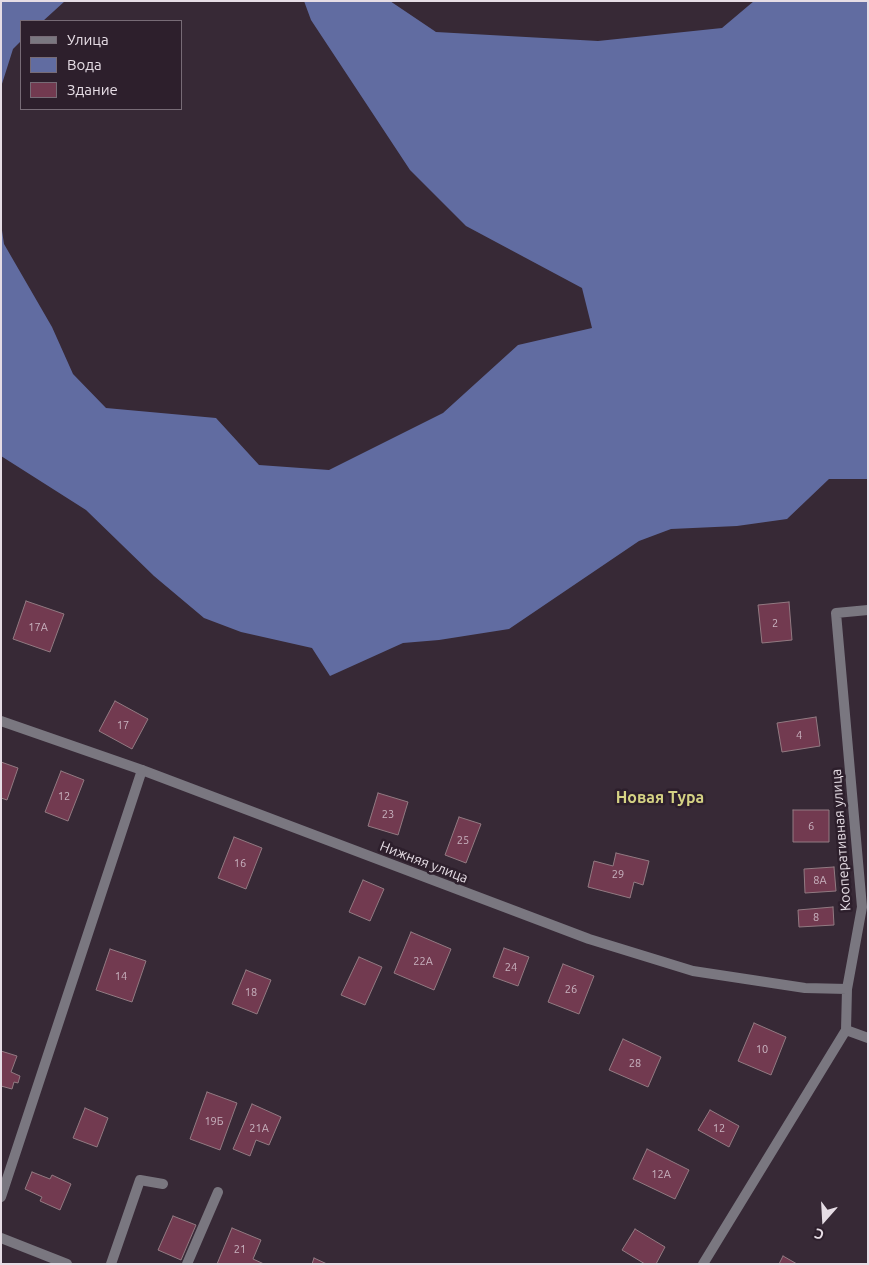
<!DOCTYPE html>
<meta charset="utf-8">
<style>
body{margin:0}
#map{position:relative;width:869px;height:1265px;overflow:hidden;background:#372936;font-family:Ubuntu,sans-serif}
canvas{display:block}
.frame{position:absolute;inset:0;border:2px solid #e6dde5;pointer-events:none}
.legend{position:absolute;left:20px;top:20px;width:162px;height:90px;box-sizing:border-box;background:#2d1f2c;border:1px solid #776b76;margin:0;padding:6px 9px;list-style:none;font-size:15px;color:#e6dde5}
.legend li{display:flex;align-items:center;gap:10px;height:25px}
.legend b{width:25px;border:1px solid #776b76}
.north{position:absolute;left:799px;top:1195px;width:50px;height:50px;-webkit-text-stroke:4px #2d1f2c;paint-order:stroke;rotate:199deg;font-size:14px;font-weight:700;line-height:20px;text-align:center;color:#e6dde5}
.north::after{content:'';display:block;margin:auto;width:18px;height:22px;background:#e6dde5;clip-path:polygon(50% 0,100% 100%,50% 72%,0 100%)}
</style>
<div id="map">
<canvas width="869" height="1265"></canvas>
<div class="frame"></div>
<ul class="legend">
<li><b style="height:6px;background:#7a7780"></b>Улица</li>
<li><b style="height:14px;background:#616ca1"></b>Вода</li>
<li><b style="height:14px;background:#723a50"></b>Здание</li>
</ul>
<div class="north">С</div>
</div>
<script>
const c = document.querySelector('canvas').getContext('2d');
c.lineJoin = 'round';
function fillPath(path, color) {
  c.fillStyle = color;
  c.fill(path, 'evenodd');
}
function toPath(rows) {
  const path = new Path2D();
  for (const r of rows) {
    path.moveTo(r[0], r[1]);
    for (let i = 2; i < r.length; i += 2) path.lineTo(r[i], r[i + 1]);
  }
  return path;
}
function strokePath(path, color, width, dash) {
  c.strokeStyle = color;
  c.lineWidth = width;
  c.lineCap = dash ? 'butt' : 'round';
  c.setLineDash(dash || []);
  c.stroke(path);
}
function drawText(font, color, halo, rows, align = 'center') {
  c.font = font + ' Ubuntu,sans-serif';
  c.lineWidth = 5;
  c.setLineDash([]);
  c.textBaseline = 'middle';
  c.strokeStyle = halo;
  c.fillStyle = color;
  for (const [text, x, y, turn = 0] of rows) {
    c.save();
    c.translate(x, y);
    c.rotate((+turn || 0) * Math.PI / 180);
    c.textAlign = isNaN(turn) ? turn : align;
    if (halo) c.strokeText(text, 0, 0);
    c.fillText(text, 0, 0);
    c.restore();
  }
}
const water = toPath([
 [1,1,65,1,43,21,21,21,21,41,13,49,1,87],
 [304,1,390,1,436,32,598,41,722,28,754,1,868,1,868,479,829,479,787,519,737,526,671,529,639,541,509,629,439,640,403,643,330,676,312,648,241,632,204,618,154,576,86,510,1,456,1,224,4,244,52,327,73,374,106,408,216,418,259,465,329,470,443,413,518,345,592,328,582,288,466,226,410,170,311,20]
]);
const building = toPath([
 [26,601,64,614,50,652,13,639,26,601],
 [789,602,792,640,762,643,758,605,789,602],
 [115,701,148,719,132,749,99,731,115,701],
 [816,717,820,746,782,752,777,723,816,717],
 [1,762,18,768,7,800,1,798,1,762],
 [61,771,84,780,68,821,45,812,61,771],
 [378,793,408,802,398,835,368,826,378,793],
 [793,810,829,810,829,842,793,842,793,810],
 [459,817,481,824,466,863,445,855,459,817],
 [234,837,262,848,246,889,218,878,234,837],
 [616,853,649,861,643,885,634,882,630,898,588,887,594,861,613,866,616,853],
 [834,867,836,891,805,893,804,869,834,867],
 [363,880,384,889,370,921,349,912,363,880],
 [833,907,834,925,799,927,798,910,833,907],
 [411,932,451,949,434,990,394,973,411,932],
 [504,948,529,957,518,986,493,977,504,948],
 [110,949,146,961,132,1002,96,990,110,949],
 [359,957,382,967,365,1005,341,995,359,957],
 [563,964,594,976,579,1014,548,1002,563,964],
 [246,970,271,980,257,1014,232,1004,246,970],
 [754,1023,786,1037,771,1075,738,1061,754,1023],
 [623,1039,661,1057,648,1087,609,1070,623,1039],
 [1,1051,17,1056,11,1072,20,1076,18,1083,14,1082,12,1089,1,1086,1,1051],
 [207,1092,237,1103,220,1150,190,1139,207,1092],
 [252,1104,281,1117,269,1145,256,1140,250,1156,233,1149,252,1104],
 [85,1108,108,1118,97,1147,73,1138,85,1108],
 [710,1110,739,1126,729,1147,698,1130,710,1110],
 [647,1149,689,1170,675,1199,633,1179,647,1149],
 [32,1172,50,1179,52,1175,71,1184,60,1210,40,1201,42,1197,25,1189,32,1172],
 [173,1216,196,1225,181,1260,158,1250,173,1216],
 [232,1228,261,1240,253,1259,264,1264,217,1264,232,1228],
 [635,1229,665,1247,656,1264,645,1264,622,1250,635,1229],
 [783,1256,797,1264,779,1264,783,1256],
 [314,1258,327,1264,312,1264,314,1258]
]);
const lane = toPath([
 [1,1197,142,770],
 [111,1264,140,1180,163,1184],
 [187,1264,218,1192]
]);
const street = toPath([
 [1,721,142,770,589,939,693,971,805,988,847,989],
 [846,1030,868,1038],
 [1,1238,67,1264],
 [703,1264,846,1030,847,989,862,907,836,613,868,610]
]);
const numberNames = [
 ["2",775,623],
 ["17А",38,627],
 ["17",123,725],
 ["4",799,735],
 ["12",64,796],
 ["23",388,814],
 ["6",811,826],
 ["25",463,840],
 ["16",240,863],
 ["29",618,874],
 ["8А",820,880],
 ["8",816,917],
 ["22А",423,961],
 ["24",511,967],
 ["14",121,976],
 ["26",571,989],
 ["18",251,992],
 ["10",762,1049],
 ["28",635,1063],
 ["19Б",214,1121],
 ["21А",259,1128],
 ["12",719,1128],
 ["12А",661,1174],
 ["21",240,1249]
];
const streetNames = [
 ["Кооперативная улица",841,840,-94],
 ["Нижняя улица",424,862,21]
];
const quarterNames = [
 ["Новая Тура",660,798]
];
fillPath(water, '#616ca1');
fillPath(building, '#723a50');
strokePath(building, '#927a82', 1);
strokePath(lane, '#7a7780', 10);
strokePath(street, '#7a7780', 10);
drawText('11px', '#c9b4c0', null, numberNames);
drawText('14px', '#e6dde5', '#2d1f2c', streetNames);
drawText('bold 16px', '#d5d284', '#2d1f2c', quarterNames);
</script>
